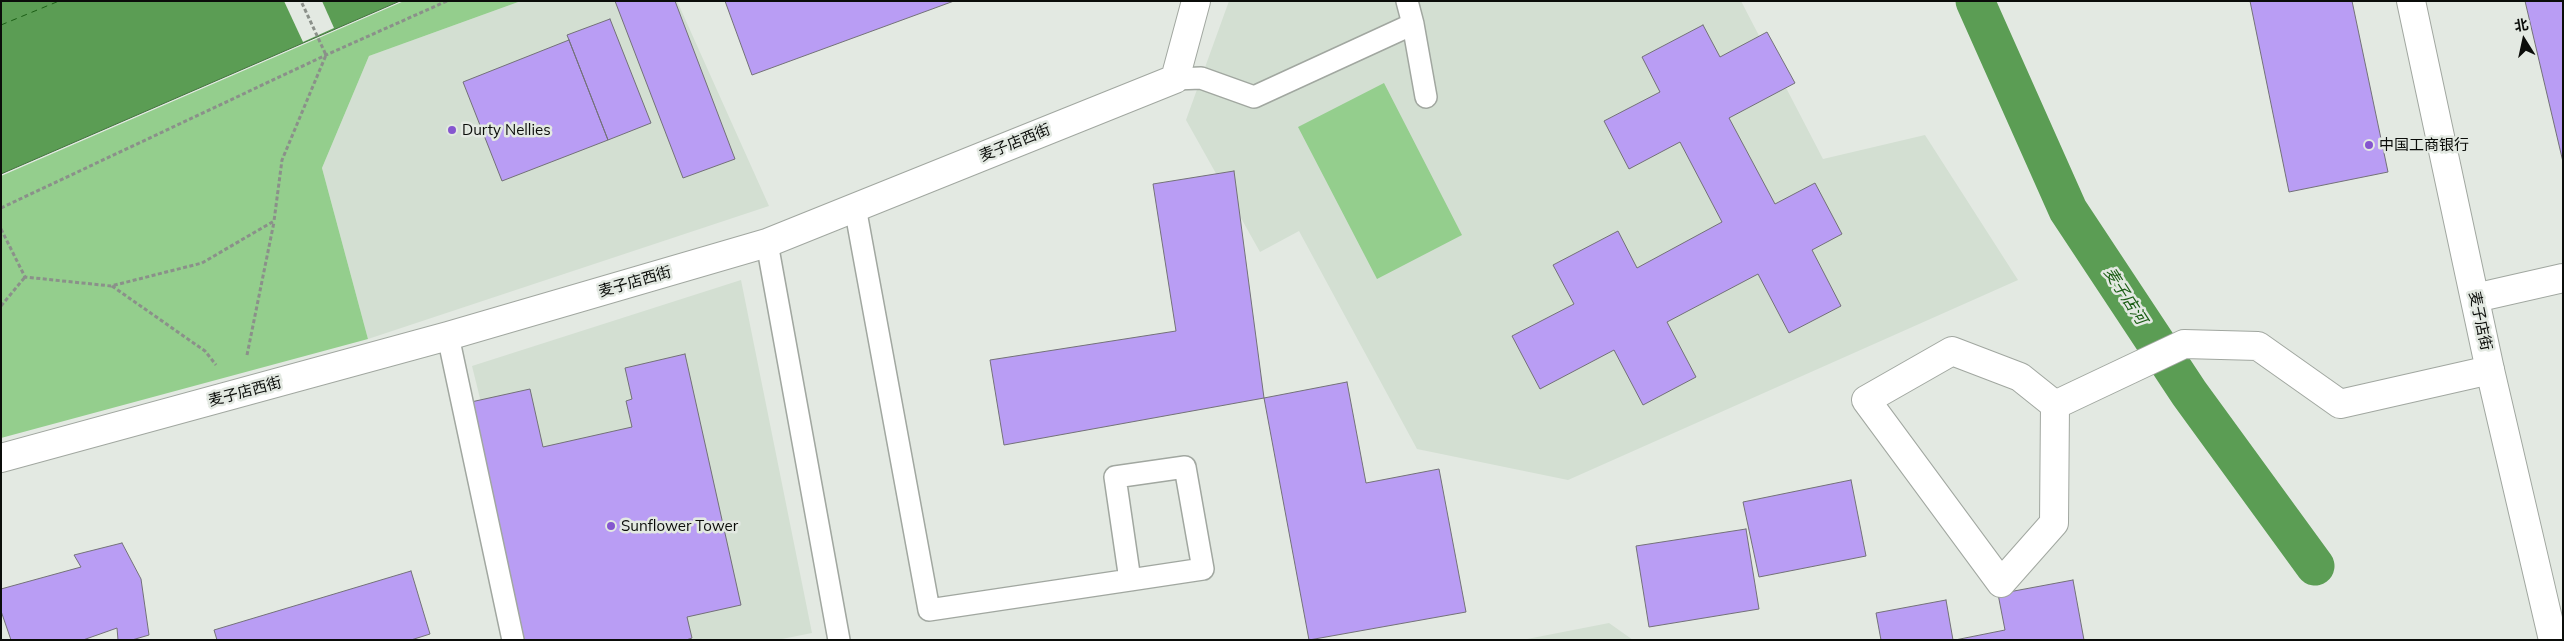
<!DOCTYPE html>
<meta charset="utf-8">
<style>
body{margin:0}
#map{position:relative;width:2564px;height:641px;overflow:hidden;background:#e3e9e2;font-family:Mulish,"Noto Sans SC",sans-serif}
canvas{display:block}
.frame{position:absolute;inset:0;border:2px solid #0b0d0a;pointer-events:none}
.north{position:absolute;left:2499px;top:15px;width:50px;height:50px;-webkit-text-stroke:4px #e3e9e2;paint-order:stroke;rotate:350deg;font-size:14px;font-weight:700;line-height:20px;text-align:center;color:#0b0d0a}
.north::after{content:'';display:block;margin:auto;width:18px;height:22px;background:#0b0d0a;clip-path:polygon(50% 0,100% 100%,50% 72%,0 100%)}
</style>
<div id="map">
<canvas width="2564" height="641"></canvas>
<div class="frame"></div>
<div class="north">北</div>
</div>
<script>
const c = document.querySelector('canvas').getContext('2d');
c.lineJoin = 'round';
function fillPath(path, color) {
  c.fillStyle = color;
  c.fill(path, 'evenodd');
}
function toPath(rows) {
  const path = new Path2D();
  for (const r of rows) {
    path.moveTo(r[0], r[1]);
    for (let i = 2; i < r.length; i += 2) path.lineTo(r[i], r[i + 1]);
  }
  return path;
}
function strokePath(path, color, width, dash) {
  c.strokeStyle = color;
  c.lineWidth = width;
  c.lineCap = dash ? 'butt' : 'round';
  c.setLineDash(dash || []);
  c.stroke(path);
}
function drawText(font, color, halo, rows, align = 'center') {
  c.font = font + ' Mulish,"Noto Sans SC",sans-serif';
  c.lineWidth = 5;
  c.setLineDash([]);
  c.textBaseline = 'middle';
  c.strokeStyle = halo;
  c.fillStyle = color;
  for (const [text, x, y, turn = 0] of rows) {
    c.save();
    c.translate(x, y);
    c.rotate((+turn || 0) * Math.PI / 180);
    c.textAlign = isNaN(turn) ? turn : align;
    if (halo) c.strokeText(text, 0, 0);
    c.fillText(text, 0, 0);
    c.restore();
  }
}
const built = toPath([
 [521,1,677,1,769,206,368,339,322,168,369,56],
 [1229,1,1741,1,1823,159,1925,135,2018,280,1568,480,1417,449,1299,231,1260,252,1186,120],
 [741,280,812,633,777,640,540,640,472,366],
 [1609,623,1633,640,1522,640]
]);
const green = toPath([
 [404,1,521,1,369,56,322,168,368,339,1,438,1,176],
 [1384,83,1462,235,1377,279,1298,127]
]);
const water = toPath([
 [1,1,400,1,1,174,1,1]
]);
const pier = toPath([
 [284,1,322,1,334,28,303,42]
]);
const canal = toPath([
 [1975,1,2068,210,2189,393,2315,566]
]);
const ferry = toPath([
 [1,25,59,1]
]);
const building = toPath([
 [615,1,675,1,735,159,683,178,615,1],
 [725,1,954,1,752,75,725,1],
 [2250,1,2352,1,2388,172,2289,192,2250,1],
 [2525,1,2563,1,2563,162,2525,1],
 [610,19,651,123,608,140,567,35,610,19],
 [1703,25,1720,57,1767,32,1795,83,1729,118,1775,204,1815,183,1842,234,1812,250,1841,306,1789,333,1758,274,1667,322,1696,377,1643,405,1614,350,1540,389,1512,336,1574,304,1553,265,1618,231,1637,268,1722,222,1680,142,1629,169,1604,121,1660,92,1642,57,1703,25],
 [569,40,608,140,502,181,463,82,569,40],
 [1234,171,1264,398,1004,445,990,360,1176,331,1153,184,1234,171],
 [685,354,741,605,687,617,692,638,686,640,524,640,471,402,530,389,543,447,632,427,626,401,632,399,625,368,685,354],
 [1347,382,1366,483,1439,469,1466,612,1309,640,1264,398,1347,382],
 [1851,480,1866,556,1759,577,1743,502,1851,480],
 [1746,529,1759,609,1649,627,1636,546,1746,529],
 [122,543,141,579,149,635,132,640,118,640,117,628,83,640,11,640,1,611,1,589,81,567,74,555,122,543],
 [411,571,430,634,411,640,217,640,214,630,411,571],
 [2073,580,2084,640,1955,640,2005,630,1998,594,2073,580],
 [1946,600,1953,640,1881,640,1876,613,1946,600]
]);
const path = toPath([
 [1,208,326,55,447,1],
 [1,229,25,277,111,286,202,263,274,221,282,160,326,55,301,1],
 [112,286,205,351,216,365],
 [1,306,25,277],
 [247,355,274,222]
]);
const service = toPath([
 [1407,1,1413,24,1426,97],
 [1175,79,1201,78,1254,97,1413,24],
 [855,207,929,610,1130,580,1203,569,1185,467,1115,477,1130,580],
 [767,243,839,640],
 [448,336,513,640]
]);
const minor = toPath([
 [2475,298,2563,278],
 [2055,405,2054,523,2001,583,1866,400,1952,351,2020,377,2055,405,2184,344,2258,346,2340,404,2490,370],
 [1,458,448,336,767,243,1175,79,1196,1]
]);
const tertiary = toPath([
 [2411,1,2490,370,2553,640]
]);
const markers = [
 [452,130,5,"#8556cf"],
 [2369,145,5,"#8556cf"],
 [611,526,5,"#8556cf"]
];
const poiNames = [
 ["Durty Nellies",462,130],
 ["中国工商银行",2379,145],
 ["Sunflower Tower",621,526]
];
const streetNames = [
 ["麦子店西街",1015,143,-22],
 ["麦子店西街",635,282,-16],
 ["麦子店街",2480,321,78],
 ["麦子店西街",245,392,-15]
];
const waterNames = [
 ["麦子店河",2125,296,57]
];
fillPath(built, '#d3dfd2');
fillPath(green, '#94ce8d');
fillPath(water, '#5b9d54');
strokePath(water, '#43723e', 1);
fillPath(pier, '#e3e9e2');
strokePath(canal, '#5b9d54', 39);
strokePath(ferry, '#1b5e15', 1, [6, 5]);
fillPath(building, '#b99df4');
strokePath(building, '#737178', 1);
strokePath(service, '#a1a7a0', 24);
strokePath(minor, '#a1a7a0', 30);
strokePath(tertiary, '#a1a7a0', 30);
strokePath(path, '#8b908a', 3, [4, 2.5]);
strokePath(service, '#fff', 21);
strokePath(minor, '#fff', 28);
strokePath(tertiary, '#fff', 28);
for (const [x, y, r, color] of markers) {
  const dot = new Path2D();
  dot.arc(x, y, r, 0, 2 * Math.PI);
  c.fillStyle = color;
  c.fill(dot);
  strokePath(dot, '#e3e9e2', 2);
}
drawText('15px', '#0b0d0a', '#e3e9e2', poiNames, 'left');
drawText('15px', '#0b0d0a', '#e3e9e2', streetNames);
drawText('italic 16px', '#1b5e15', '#e3e9e2', waterNames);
</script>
